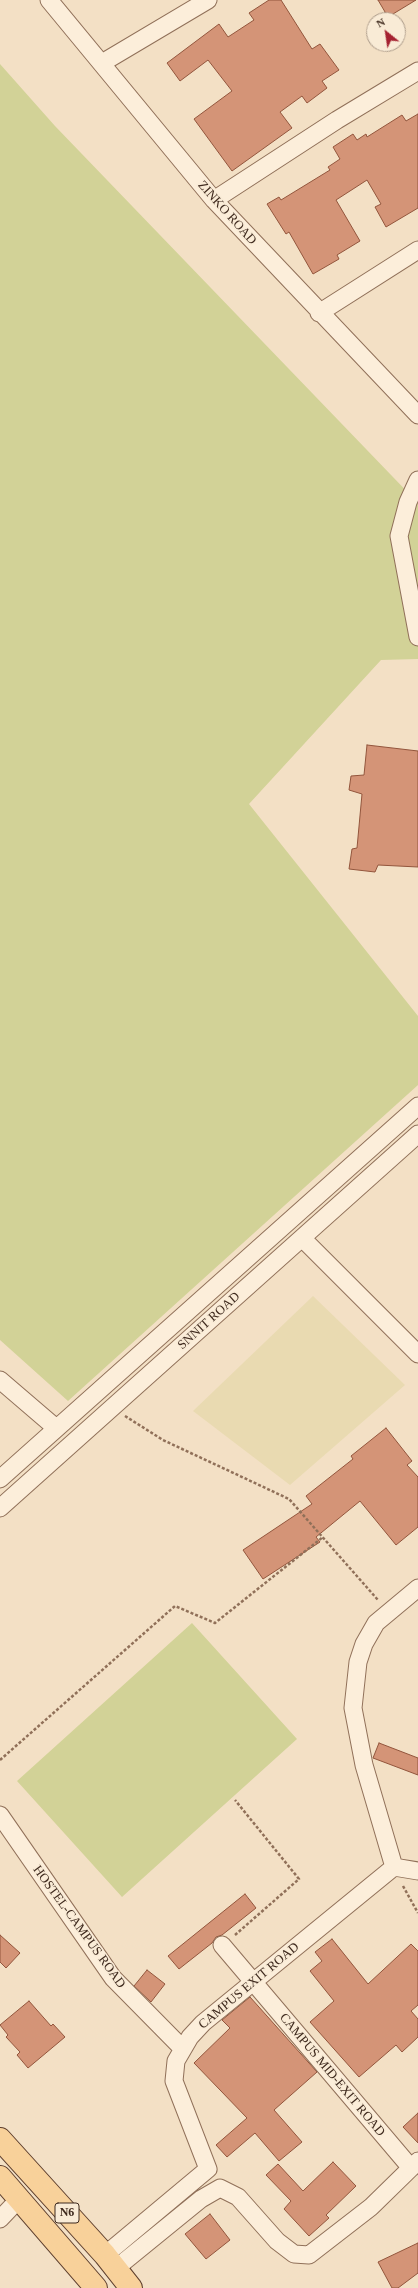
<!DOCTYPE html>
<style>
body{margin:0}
#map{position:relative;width:418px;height:2288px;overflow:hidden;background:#f3e0c5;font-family:Georgia,serif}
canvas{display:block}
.north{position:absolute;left:366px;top:12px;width:40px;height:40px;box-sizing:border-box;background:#f9ebd6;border:1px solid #af9e8c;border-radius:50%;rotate:330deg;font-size:11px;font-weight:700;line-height:16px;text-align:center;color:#3f2a1e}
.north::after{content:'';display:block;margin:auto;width:14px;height:18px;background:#a52231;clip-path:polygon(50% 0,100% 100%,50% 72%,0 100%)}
</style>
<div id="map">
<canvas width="418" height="2288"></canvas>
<div class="north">N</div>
</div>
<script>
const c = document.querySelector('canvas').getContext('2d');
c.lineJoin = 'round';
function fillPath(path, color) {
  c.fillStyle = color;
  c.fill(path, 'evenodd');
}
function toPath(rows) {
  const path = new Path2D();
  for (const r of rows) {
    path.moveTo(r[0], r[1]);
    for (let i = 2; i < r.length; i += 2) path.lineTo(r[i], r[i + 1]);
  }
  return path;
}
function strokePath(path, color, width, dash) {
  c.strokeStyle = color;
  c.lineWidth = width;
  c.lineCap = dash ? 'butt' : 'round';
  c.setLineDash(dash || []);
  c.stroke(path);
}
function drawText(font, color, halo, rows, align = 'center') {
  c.font = font + ' Georgia,serif';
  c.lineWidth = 3;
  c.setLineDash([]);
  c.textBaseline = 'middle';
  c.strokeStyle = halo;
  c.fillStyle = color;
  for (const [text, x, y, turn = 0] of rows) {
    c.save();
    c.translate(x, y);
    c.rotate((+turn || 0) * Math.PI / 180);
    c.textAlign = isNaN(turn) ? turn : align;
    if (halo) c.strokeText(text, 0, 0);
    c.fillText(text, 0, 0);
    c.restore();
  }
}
const farmland = toPath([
 [313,1296,405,1385,290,1485,193,1411]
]);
const green = toPath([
 [0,64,55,126,418,503,418,659,381,660,249,804,418,1016,418,1085,68,1401,0,1340],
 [192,1623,297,1739,122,1897,17,1781]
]);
const building = toPath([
 [269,0,281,0,312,49,320,44,339,70,322,81,327,88,307,103,302,96,280,112,292,128,232,171,194,119,232,91,208,60,180,81,167,63,219,24,228,37,254,20,249,13,269,0],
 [378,0,416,0,388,17,378,0],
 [418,114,418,208,386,227,375,207,381,204,367,180,336,200,360,241,337,255,339,259,313,274,289,232,286,234,267,204,279,197,281,200,330,170,328,167,340,159,333,147,353,134,357,140,366,134,367,137,402,115,406,121,418,114],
 [367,745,418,751,418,867,378,865,375,872,349,869,352,849,357,848,362,794,349,790,351,776,364,775,367,745],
 [386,1428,412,1461,407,1465,418,1477,418,1527,396,1545,360,1501,316,1537,320,1542,263,1579,243,1550,312,1504,306,1496,353,1459,351,1456,386,1428],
 [379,1743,418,1758,418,1775,373,1758,379,1743],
 [245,1894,256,1908,222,1935,216,1937,212,1943,179,1969,168,1956,245,1894],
 [0,1935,20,1953,6,1968,0,1962,0,1935],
 [332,1939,368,1984,411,1944,418,1951,418,2005,411,2011,418,2019,418,2037,402,2052,396,2045,359,2077,310,2022,334,2001,310,1971,322,1961,315,1952,332,1939],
 [147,1970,165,1984,151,2002,134,1986,147,1970],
 [250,1997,317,2072,274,2110,302,2142,279,2161,255,2133,227,2157,216,2145,247,2118,194,2063,230,2028,222,2020,250,1997],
 [29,2001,51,2026,53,2024,65,2037,28,2068,17,2055,20,2052,6,2037,8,2035,0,2025,29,2001],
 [418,2113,418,2143,403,2127,418,2113],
 [333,2162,356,2186,326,2215,329,2218,309,2236,284,2209,291,2201,266,2175,278,2164,303,2191,333,2162],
 [210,2214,230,2240,206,2259,185,2234,210,2214],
 [418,2243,418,2273,398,2288,392,2288,378,2262,418,2243]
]);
const path = toPath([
 [125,1416,163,1440,289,1499,378,1600],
 [0,1760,175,1606,215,1623,323,1537],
 [403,1886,418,1913],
 [235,1935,299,1879,235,1800]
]);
const minor = toPath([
 [49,0,214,200,418,415],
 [102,63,208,0],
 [214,200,337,120,418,71],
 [319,313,418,250],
 [418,480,408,502,399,536,418,637],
 [302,1238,418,1354],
 [0,1380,56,1428],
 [0,1479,418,1106],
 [0,1508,418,1134],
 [0,1815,113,1978,183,2049],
 [394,1867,364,1765,353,1708,358,1662,364,1644,376,1623,418,1588],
 [394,1867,418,1871],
 [222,1945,411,2168],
 [0,2219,19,2199],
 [105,2255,208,2169,174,2081,176,2061,190,2037,203,2023,394,1867],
 [115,2269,201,2199,220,2188,238,2197,277,2241,294,2254,309,2255,371,2207,418,2161]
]);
const major = toPath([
 [0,2139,105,2255,131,2288],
 [0,2177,96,2288]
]);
const shields = [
 [67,2213,24]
];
const shieldNames = [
 ["N6",67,2213]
];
const streetNames = [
 ["ZINKO ROAD",227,213,48],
 ["SNNIT ROAD",209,1321,-42],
 ["HOSTEL-CAMPUS ROAD",79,1927,54],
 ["CAMPUS EXIT ROAD",249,1986,-40],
 ["CAMPUS MID-EXIT ROAD",332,2075,50]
];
fillPath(farmland, '#e9dab1');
fillPath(green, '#d2d297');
fillPath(building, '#d49477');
strokePath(building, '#92553c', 1);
strokePath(minor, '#907059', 19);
strokePath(major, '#5d3e2d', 24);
strokePath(path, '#907059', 2.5, [3, 2]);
strokePath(minor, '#fceeda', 17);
strokePath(major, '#f8d19a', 22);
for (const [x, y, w] of shields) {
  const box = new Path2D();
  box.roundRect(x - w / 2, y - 10, w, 20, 3);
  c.fillStyle = '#f9ebd6';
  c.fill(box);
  strokePath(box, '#3f2a1e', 1);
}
drawText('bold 12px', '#3f2a1e', null, shieldNames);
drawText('13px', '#3f2a1e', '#f9ebd6', streetNames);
</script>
